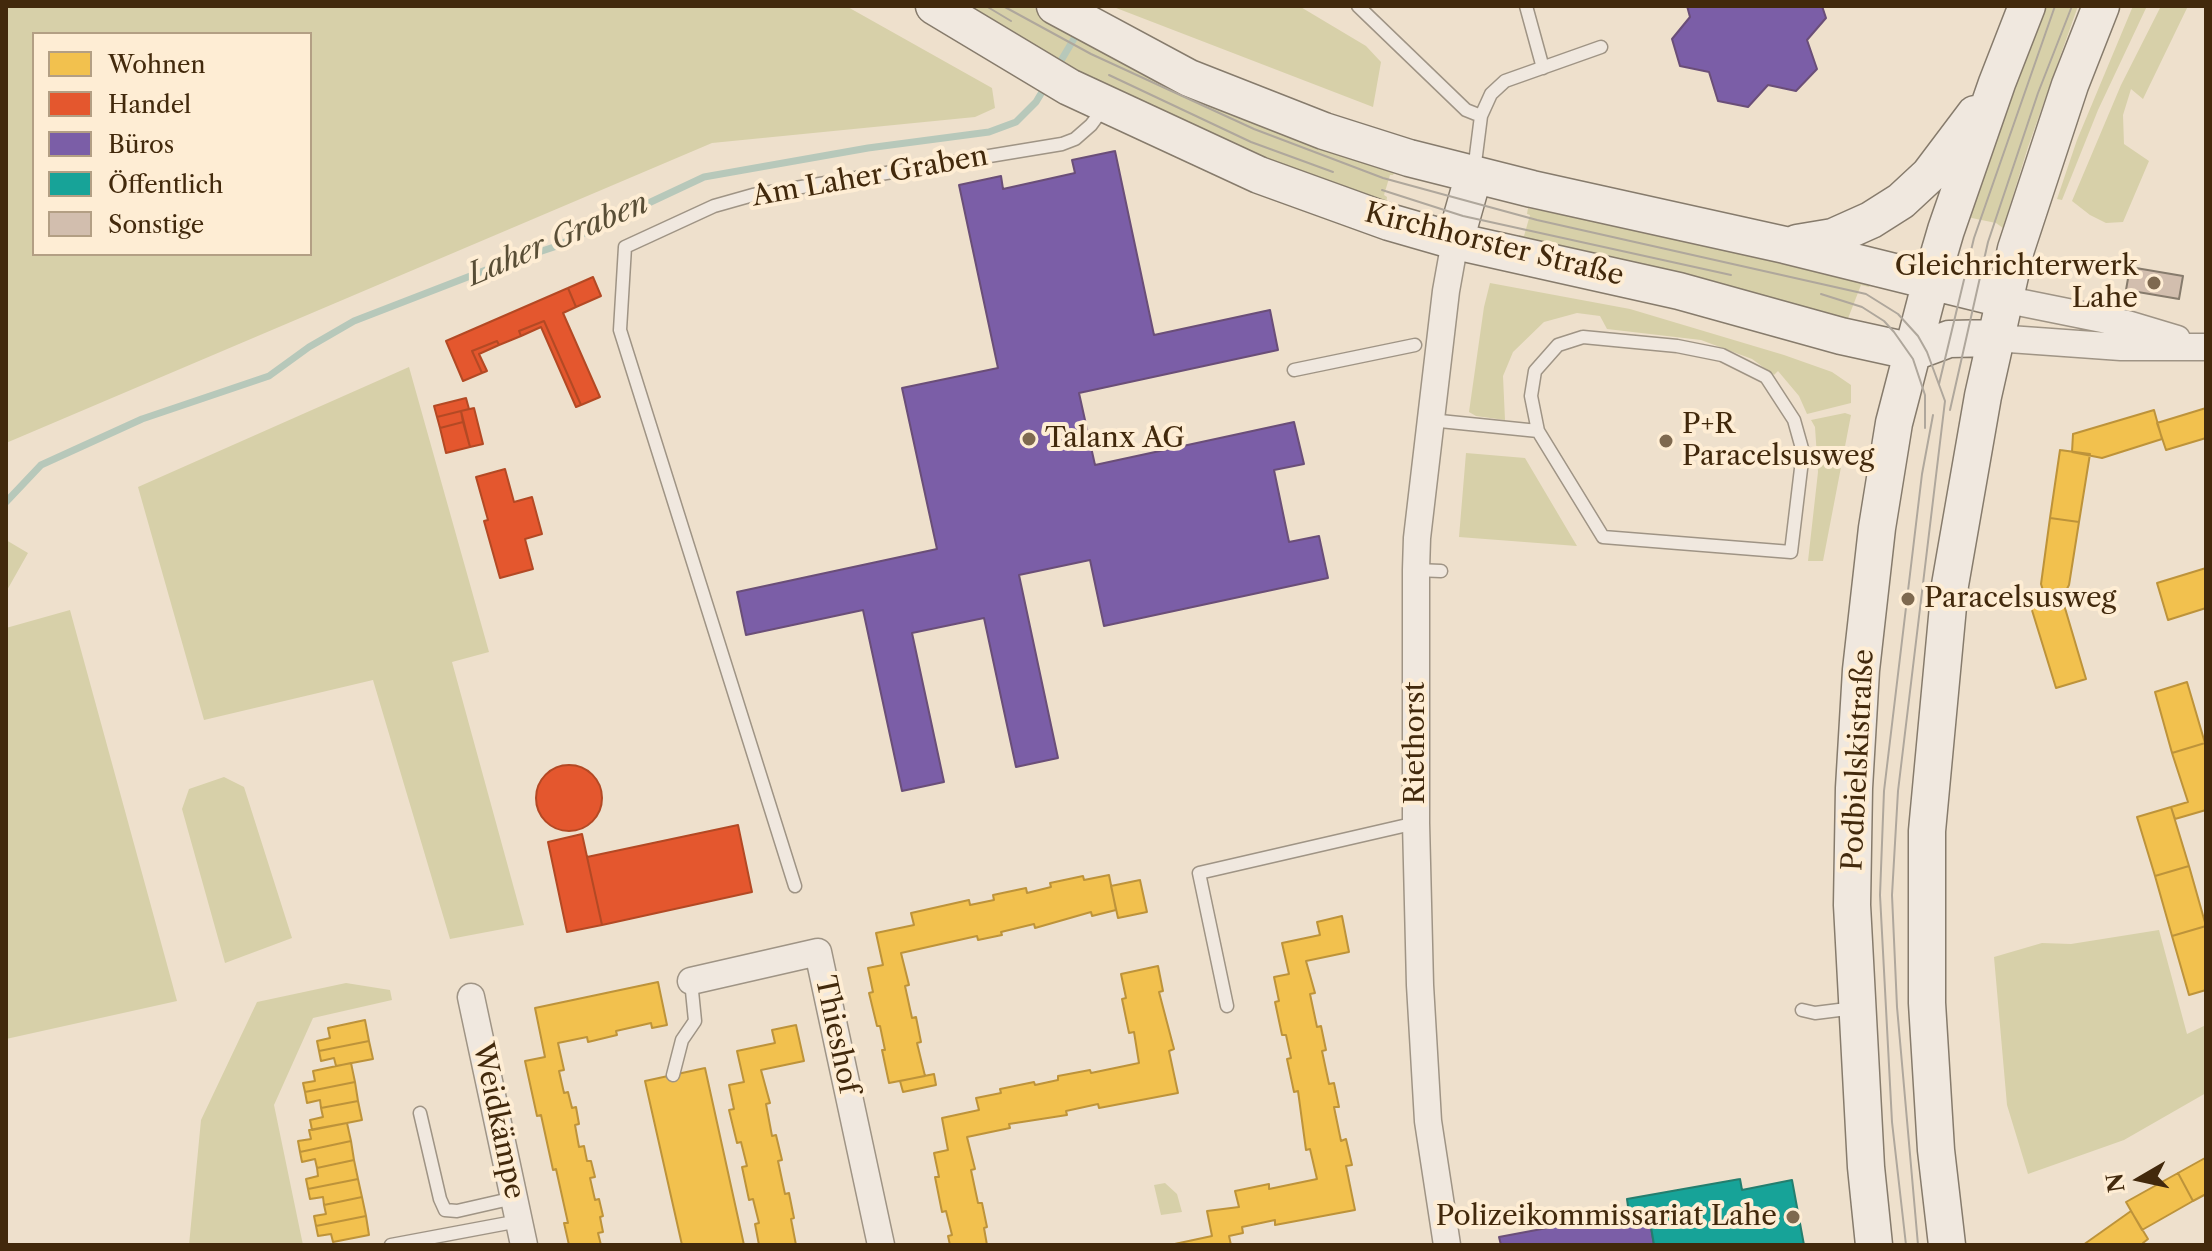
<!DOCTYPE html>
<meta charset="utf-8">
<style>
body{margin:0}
#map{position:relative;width:2212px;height:1251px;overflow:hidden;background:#eee0cc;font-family:"Libre Caslon Text",serif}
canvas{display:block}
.frame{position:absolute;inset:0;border:8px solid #42290c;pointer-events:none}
.legend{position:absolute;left:32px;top:32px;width:280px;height:224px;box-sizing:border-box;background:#feedd4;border:2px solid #b39f84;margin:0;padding:10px 14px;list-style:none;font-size:24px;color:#42290c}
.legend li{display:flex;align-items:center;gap:16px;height:40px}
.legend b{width:40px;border:2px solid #b39f84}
.north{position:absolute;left:2100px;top:1139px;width:80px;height:80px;-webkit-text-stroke:6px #feedd4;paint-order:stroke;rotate:261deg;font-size:22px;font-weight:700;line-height:32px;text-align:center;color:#42290c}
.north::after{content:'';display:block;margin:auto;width:28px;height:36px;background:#42290c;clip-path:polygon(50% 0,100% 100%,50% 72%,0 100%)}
</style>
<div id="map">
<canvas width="2212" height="1251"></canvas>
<div class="frame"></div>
<ul class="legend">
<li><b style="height:22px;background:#f2c14e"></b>Wohnen</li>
<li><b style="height:22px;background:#e4572e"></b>Handel</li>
<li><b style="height:22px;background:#7b5ea7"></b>Büros</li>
<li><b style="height:22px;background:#17a398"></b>Öffentlich</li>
<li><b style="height:22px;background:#d2beae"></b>Sonstige</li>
</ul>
<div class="north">N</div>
</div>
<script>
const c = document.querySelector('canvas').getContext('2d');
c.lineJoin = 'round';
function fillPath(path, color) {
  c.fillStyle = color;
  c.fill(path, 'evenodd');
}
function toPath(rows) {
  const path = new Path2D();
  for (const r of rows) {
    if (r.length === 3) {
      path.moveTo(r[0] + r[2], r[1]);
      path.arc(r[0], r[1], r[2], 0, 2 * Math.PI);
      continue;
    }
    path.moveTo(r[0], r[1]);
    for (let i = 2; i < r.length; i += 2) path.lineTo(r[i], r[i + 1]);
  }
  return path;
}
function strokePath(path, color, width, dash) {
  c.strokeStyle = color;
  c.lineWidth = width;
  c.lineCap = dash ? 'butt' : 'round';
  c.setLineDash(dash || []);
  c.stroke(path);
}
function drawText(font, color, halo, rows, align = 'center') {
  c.font = font + ' "Libre Caslon Text",serif';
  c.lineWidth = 8;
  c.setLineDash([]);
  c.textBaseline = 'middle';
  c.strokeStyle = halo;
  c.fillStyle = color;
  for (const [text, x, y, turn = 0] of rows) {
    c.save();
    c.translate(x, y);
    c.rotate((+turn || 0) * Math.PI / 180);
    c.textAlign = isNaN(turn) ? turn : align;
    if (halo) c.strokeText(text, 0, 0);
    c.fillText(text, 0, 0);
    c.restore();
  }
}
const green = toPath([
 [6,6,846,6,992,88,995,108,975,117,712,143,6,443],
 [34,34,310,34,310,254,34,254],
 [954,6,1031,6,1069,28,1396,168,1393,175,1390,175,1384,195,1387,197,1386,204,1180,127],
 [1111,6,1299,6,1366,46,1381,62,1373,107],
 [2040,6,2078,6,2028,147,2003,228,1996,223,1967,217],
 [2133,6,2147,6,2098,110,2062,200,2057,199,2077,140],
 [2161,6,2188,6,2143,99,2131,89,2123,115,2124,144,2149,161,2123,222,2106,223,2090,215,2072,201,2121,85],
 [1528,208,1875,278,1869,287,1861,285,1847,321,1519,244,1519,235,1524,236,1530,215,1527,214],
 [1490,283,1630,309,1784,355,1832,372,1851,385,1851,403,1807,414,1799,396,1778,371,1774,375,1752,359,1701,340,1607,329,1600,316,1577,313,1544,322,1513,352,1503,376,1505,420,1476,416,1469,412,1484,307],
 [409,367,489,652,452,662,524,925,450,939,373,680,204,720,138,487],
 [1845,413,1851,415,1823,561,1808,561,1818,472,1815,427,1811,420],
 [1466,453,1525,458,1577,546,1459,537],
 [6,540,28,553,6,592],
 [70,610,177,1001,6,1039,6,628],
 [224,777,244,787,292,938,225,963,182,809,189,789],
 [2159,930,2187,1034,2206,1025,2206,1093,2124,1140,2028,1174,2007,1105,1994,957,2042,943,2071,944],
 [346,983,390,990,392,1000,313,1018,274,1105,303,1245,189,1245,201,1120,257,1002],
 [1165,1183,1177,1194,1182,1212,1161,1215,1154,1185]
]);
const homes = toPath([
 [2206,408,2206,438,2166,450,2157,423,2206,408],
 [2154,410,2162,439,2102,458,2072,452,2073,434,2154,410],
 [2060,450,2090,454,2079,522,2050,518,2060,450],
 [2050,518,2079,522,2069,585,2062,598,2047,603,2041,584,2050,518],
 [2206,568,2206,608,2168,620,2157,583,2206,568],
 [2062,598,2086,679,2056,688,2031,607,2062,598],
 [2187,682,2205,743,2172,753,2155,692,2187,682],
 [2205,743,2206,810,2175,819,2171,807,2188,802,2172,753,2205,743],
 [2171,807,2189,866,2155,876,2137,817,2171,807],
 [2189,866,2206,926,2172,936,2155,876,2189,866],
 [1109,875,1116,910,1092,916,1091,912,1035,928,1034,924,1001,932,1002,935,978,940,977,936,901,953,909,985,905,986,912,1018,916,1017,921,1042,917,1043,925,1076,889,1083,882,1050,885,1050,880,1026,877,1026,869,993,873,992,868,968,883,965,876,933,914,925,911,913,969,900,970,905,994,900,993,895,1026,888,1027,893,1051,887,1050,883,1083,876,1084,880,1109,875],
 [1140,880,1147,912,1118,918,1111,886,1140,880],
 [1342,916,1349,952,1306,961,1315,993,1310,994,1317,1027,1321,1026,1326,1050,1322,1051,1329,1084,1334,1083,1339,1107,1334,1107,1341,1141,1346,1139,1352,1165,1346,1166,1355,1210,1275,1225,1275,1220,1242,1227,1243,1233,1229,1236,1231,1245,1170,1245,1212,1236,1207,1211,1239,1207,1235,1191,1269,1184,1269,1189,1317,1179,1310,1149,1306,1150,1298,1091,1294,1092,1287,1059,1291,1058,1286,1035,1282,1035,1275,1002,1279,1001,1274,977,1289,974,1282,943,1320,935,1317,922,1342,916],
 [2206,926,2206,990,2189,995,2172,936,2206,926],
 [1158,966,1163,991,1159,992,1174,1049,1169,1051,1178,1093,1099,1108,1098,1104,1066,1111,1067,1115,1009,1124,1010,1128,967,1137,975,1169,971,1170,978,1203,982,1203,987,1227,984,1228,987,1245,950,1245,948,1236,952,1235,946,1211,942,1212,935,1177,939,1177,934,1153,948,1150,942,1118,979,1110,976,1098,1001,1093,1000,1089,1034,1082,1035,1085,1058,1080,1058,1076,1090,1070,1091,1073,1139,1063,1134,1032,1129,1033,1122,999,1126,998,1121,974,1158,966],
 [658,982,667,1025,652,1028,651,1023,616,1031,617,1035,588,1042,587,1037,558,1043,564,1070,559,1071,564,1093,568,1092,572,1108,576,1107,579,1124,575,1125,579,1147,584,1146,587,1161,591,1161,595,1177,590,1178,595,1200,599,1199,603,1216,600,1217,603,1232,598,1233,601,1245,569,1245,564,1223,568,1223,556,1169,553,1170,541,1115,537,1116,525,1061,545,1057,535,1008,658,982],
 [365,1020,369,1041,319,1051,317,1041,330,1038,328,1028,365,1020],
 [796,1025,804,1061,761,1070,770,1103,766,1104,772,1136,776,1135,782,1160,778,1161,785,1194,789,1193,794,1218,791,1219,796,1245,759,1245,755,1224,759,1223,753,1199,749,1200,742,1167,747,1166,741,1142,737,1143,729,1110,734,1109,729,1085,744,1082,737,1051,775,1043,772,1030,796,1025],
 [369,1041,373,1059,336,1066,334,1058,321,1061,319,1051,369,1041],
 [351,1063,355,1082,305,1092,303,1083,315,1081,313,1071,351,1063],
 [705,1068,744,1245,682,1245,645,1081,705,1068],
 [934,1074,936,1085,903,1092,900,1081,934,1074],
 [355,1082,358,1101,321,1108,320,1100,307,1103,305,1092,355,1082],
 [358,1101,362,1120,312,1130,310,1120,323,1117,321,1108,358,1101],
 [347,1123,351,1141,300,1152,298,1141,311,1139,309,1130,347,1123],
 [351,1141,354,1160,317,1168,315,1159,302,1162,300,1152,351,1141],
 [2205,1158,2206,1194,2193,1201,2178,1173,2205,1158],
 [354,1160,358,1179,308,1189,306,1179,318,1176,317,1168,354,1160],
 [2178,1173,2193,1201,2142,1230,2126,1202,2178,1173],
 [358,1179,362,1197,324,1205,323,1197,310,1199,308,1189,358,1179],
 [362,1197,366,1216,316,1226,314,1216,326,1214,324,1205,362,1197],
 [2131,1211,2148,1239,2143,1243,2144,1245,2083,1245,2131,1211],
 [366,1216,369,1235,333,1242,331,1234,318,1236,316,1226,366,1216]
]);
const shops = toPath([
 [593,277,601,296,576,307,568,288,593,277],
 [568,288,576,307,563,313,600,397,581,405,544,321,519,331,521,336,499,345,497,341,472,351,482,373,463,381,446,341,568,288],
 [544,321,581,405,576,407,541,327,521,336,519,331,544,321],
 [497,341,499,345,479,354,487,371,482,373,472,351,497,341],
 [466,398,469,409,437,417,434,406,466,398],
 [474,408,483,444,470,447,461,411,474,408],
 [461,411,463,422,440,428,437,417,461,411],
 [463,422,470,447,446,453,440,428,463,422],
 [505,469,514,502,532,497,542,534,525,539,533,569,500,578,484,521,488,520,476,477,505,469],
 [569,798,33],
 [738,825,752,892,602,925,587,857,738,825],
 [582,834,602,925,567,932,548,842,582,834]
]);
const offices = toPath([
 [1687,6,1822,6,1826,18,1807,40,1817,69,1796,91,1768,85,1748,107,1718,101,1709,72,1680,66,1672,39,1690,17,1687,6],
 [1115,151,1154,335,1270,310,1278,350,1079,393,1095,465,1294,422,1304,464,1274,470,1289,542,1319,536,1328,578,1104,626,1090,560,1019,575,1058,758,1016,767,984,618,912,633,944,782,902,791,863,610,746,635,737,592,937,549,902,388,998,368,959,185,1001,176,1003,189,1075,173,1072,160,1115,151],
 [1648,1209,1654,1245,1501,1245,1499,1237,1648,1209]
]);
const public = toPath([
 [1740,1179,1742,1190,1792,1180,1804,1245,1654,1245,1648,1209,1629,1213,1627,1199,1740,1179]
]);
const stream = toPath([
 [1056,69,1078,32],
 [6,502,41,465,142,419,269,376,309,347,354,321,491,268,557,246,704,177,868,148,989,132,1016,122,1036,102,1045,87]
]);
const building = toPath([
 [2130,267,2183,276,2179,299,2126,290,2130,267]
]);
const service = toPath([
 [1358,6,1466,110,1481,116],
 [1526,6,1543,68],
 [1474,171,1481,116,1491,94,1505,81,1601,47],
 [1583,337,1677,346,1722,355,1766,377,1794,420,1803,452,1791,552,1603,537,1538,431,1531,396,1535,371,1558,345,1583,337],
 [1294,370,1415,345],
 [1430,420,1538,431],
 [1416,570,1441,571],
 [795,886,620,330,625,247,714,206,753,195,1062,144,1075,139,1091,125,1105,106],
 [1227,1006,1199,873,1416,823],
 [1802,1010,1815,1013,1855,1008],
 [673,1075,682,1040,695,1021,691,981],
 [420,1113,440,1199,445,1210,457,1211,514,1198],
 [391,1245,519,1221]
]);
const minor = toPath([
 [2003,299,2127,324,2177,339],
 [1995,338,2121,347,2206,347],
 [691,981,818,952,881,1245],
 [471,997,524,1245],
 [1447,1245,1428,1121,1420,985,1416,823,1416,570,1417,538,1446,291,1455,241]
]);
const secondary = toPath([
 [934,6,1069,87,1259,175,1389,222,1455,241,1679,291,1841,336,1914,352,1949,339,1995,338],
 [1055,6,1189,78,1324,131,1409,158,1532,189,1785,245,2003,299],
 [1455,241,1474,174],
 [1797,243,1833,237,1871,220,1901,201,1929,175,1975,114],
 [1874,1245,1866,1167,1852,905,1854,788,1861,670,1877,528,1894,423,1931,281,1946,230,1997,83,2027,6],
 [1947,1245,1936,1150,1927,1003,1927,831,1950,585,1983,396,2016,249,2070,85,2101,6]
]);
const tram = toPath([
 [986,6,1011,21],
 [1003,6,1091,54,1254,129,1383,178,1537,220,1866,294,1898,314,1918,336,1927,352,1945,401,1898,791,1892,895,1897,1007,1918,1245],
 [1109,75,1251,142,1333,172],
 [1382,190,1463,216,1731,275],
 [1821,294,1862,307,1884,321,1894,332,1913,359,1925,395,1925,428],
 [1939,384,1974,238,2055,6],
 [1950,410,1988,242,2038,93,2072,6],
 [1906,1245,1892,1122,1880,895,1884,791,1922,474,1933,415]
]);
const markers = [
 [2154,283,8,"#7e694f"],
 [1029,439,8,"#7e694f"],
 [1666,441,8,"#7e694f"],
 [1908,599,8,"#7e694f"],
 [1793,1217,8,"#7e694f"]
];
const streetNames = [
 ["Am Laher Graben",870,177,-10],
 ["Kirchhorster Straße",1494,245,14],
 ["Riethorst",1416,743,-90],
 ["Podbielskistraße",1859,760,-87],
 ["Thieshof",836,1035,78],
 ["Weidkämpe",498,1121,78]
];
const poiNames = [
 ["Gleichrichterwerk",2138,267,"right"],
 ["Lahe",2138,299,"right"],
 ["P+R",1682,425],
 ["Paracelsusweg",1682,457],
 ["Talanx AG",1045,439],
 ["Paracelsusweg",1924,599],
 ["Polizeikommissariat Lahe",1777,1217,"right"]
];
const waterNames = [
 ["Laher Graben",558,240,-23]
];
fillPath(green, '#d7d0a9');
fillPath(homes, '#f2c14e');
strokePath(homes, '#bd933a', 2);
fillPath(shops, '#e4572e');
strokePath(shops, '#b34924', 2);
fillPath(offices, '#7b5ea7');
strokePath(offices, '#6a4e78', 2);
fillPath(public, '#17a398');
strokePath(public, '#247e6e', 2);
strokePath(stream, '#b7c8ba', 7);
fillPath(building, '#d2beae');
strokePath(building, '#867b6c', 2);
strokePath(service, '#9f9485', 15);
strokePath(minor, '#9f9485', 29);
strokePath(secondary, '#867b6c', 39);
strokePath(service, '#f0e8df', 12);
strokePath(minor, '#f0e8df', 26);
strokePath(secondary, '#f0e8df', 36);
strokePath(tram, '#afa79c', 2);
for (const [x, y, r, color] of markers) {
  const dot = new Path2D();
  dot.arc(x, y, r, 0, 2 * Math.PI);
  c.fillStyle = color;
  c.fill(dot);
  strokePath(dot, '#feedd4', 3);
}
drawText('28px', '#42290c', '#feedd4', streetNames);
drawText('28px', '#42290c', '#feedd4', poiNames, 'left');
drawText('italic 30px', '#594e36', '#feedd4', waterNames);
</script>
